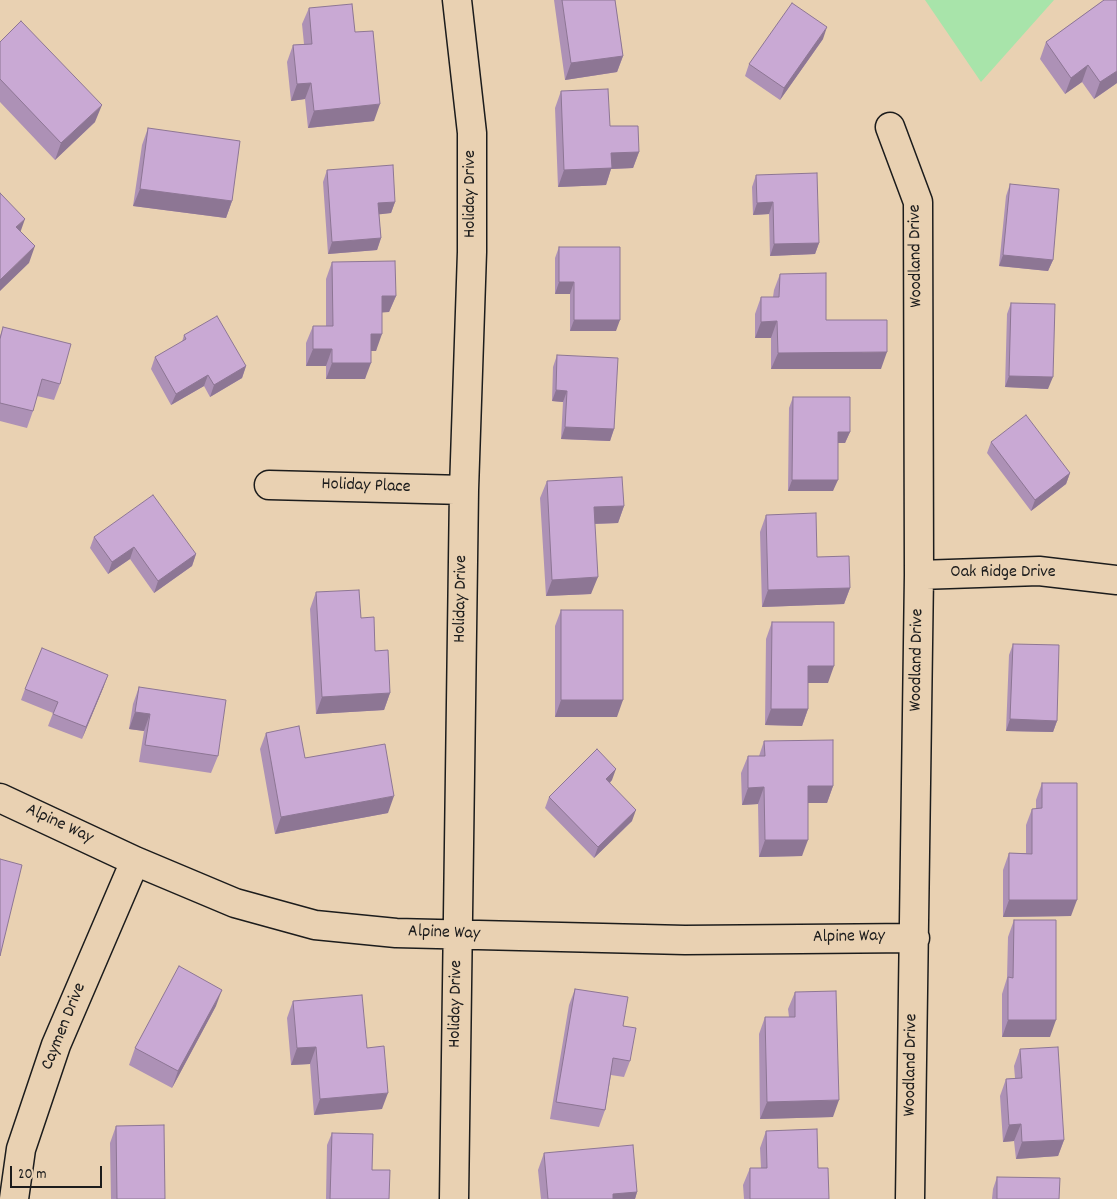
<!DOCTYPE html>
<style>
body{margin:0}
#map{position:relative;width:1117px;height:1199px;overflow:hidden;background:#e9d1b2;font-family:Dekko,sans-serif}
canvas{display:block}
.scale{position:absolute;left:10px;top:1166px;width:92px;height:22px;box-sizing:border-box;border:2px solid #1c1c1c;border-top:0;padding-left:6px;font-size:15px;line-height:18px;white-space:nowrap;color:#1c1c1c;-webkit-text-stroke:4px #e9d1b2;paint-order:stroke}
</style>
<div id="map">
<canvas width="1117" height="1199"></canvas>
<div class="scale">20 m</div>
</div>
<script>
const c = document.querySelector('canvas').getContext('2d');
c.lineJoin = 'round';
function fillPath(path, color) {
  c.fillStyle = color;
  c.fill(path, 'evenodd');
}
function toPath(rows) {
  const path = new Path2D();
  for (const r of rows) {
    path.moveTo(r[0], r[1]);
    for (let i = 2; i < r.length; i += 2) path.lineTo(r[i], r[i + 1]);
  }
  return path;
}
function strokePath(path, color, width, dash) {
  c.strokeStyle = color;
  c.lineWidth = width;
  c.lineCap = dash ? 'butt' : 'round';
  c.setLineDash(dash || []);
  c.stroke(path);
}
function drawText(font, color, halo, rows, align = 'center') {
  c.font = font + ' Dekko,sans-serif';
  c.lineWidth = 4;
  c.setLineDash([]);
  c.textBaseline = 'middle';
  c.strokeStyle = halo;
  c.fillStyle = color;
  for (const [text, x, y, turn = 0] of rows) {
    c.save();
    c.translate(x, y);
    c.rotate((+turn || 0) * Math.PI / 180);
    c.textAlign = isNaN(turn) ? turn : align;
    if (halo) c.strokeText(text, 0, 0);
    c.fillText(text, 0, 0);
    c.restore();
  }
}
const green = toPath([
 [925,0,1054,0,981,82]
]);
const minor = toPath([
 [890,127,918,202,919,575,910,1199],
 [269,485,464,490],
 [919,575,1039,571,1117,580],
 [0,798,135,861,235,903,315,925,396,933,685,940,915,938],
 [14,1199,21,1149,56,1045,135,861],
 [454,1199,464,490,472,252,472,133,457,0]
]);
const wall = toPath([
 [554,0,615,0,623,56,617,72,565,80],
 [1104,0,1117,83,1094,99,1082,82,1065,94,1040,59,1046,42],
 [309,8,355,32,374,121,308,128,305,99,291,101,287,62,293,45,304,44,302,24],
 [823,39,780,100,745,76,749,64],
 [0,42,95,122,55,160,0,102],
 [561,91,610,126,639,152,633,168,611,169,606,185,558,187,555,108],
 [148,128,232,201,226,218,133,206,142,145],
 [327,170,395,202,391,213,379,214,381,238,377,250,328,254,323,182],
 [756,175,819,243,815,254,770,256,769,214,753,215,752,187],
 [1010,184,1053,260,1048,271,999,266,1006,196],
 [559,247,616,331,570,331,570,294,555,294,555,258],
 [332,262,396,296,389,312,382,312,376,351,371,351,365,379,326,379,326,366,306,366,306,343,313,326,326,326,326,279],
 [780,274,826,320,881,369,771,369,771,338,755,338,755,314,761,297,773,297,774,290],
 [1011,303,1048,389,1005,387,1007,314],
 [3,327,60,384,54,400,37,396,33,411,27,428,0,421,0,336],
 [184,335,246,366,242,378,210,397,204,386,171,405,151,369,155,357,182,342],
 [557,355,614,429,610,441,561,439,563,402,552,401,553,367],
 [793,397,850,432,845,443,838,443,833,491,788,491,789,408],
 [991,442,1070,473,1066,484,1031,511,987,453],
 [547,481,624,506,618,523,595,524,591,594,546,596,540,498],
 [766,515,817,557,850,588,844,604,762,607,760,532],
 [94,537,196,554,192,566,154,593,130,559,108,574,90,548],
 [316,592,361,618,390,693,384,710,316,714,310,609],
 [561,610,617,717,555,717,555,626],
 [772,622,828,683,808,683,808,709,802,726,765,725,766,639],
 [1013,644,1057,721,1053,732,1006,731,1009,655],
 [104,686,82,739,48,726,53,713,21,700,25,689],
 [139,687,218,756,211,773,139,762,144,731,129,729,133,704],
 [266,733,305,758,388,813,275,834,260,749],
 [764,741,833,786,827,803,808,803,802,856,759,857,758,804,742,805,741,773,748,756,759,756],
 [612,780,610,783,632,821,594,858,545,808,549,797],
 [1042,783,1071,916,1003,917,1003,870,1009,853,1026,853,1026,825,1032,809,1036,809,1036,800],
 [1014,920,1050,1037,1002,1037,1002,994,1007,978,1008,937],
 [575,989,623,1026,630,1061,624,1077,611,1075,605,1110,599,1127,550,1119,569,1005],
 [795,992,833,1117,760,1119,759,1034,765,1017,789,1017,788,1009],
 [293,1001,367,1048,382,1109,314,1115,310,1064,291,1065,287,1018],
 [216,1006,172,1088,129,1065,135,1048],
 [1020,1049,1064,1140,1058,1156,1016,1159,1014,1141,1003,1142,1000,1096,1006,1079,1015,1078,1014,1066],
 [116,1126,165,1199,111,1199,110,1143],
 [766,1131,818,1168,829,1199,744,1199,743,1185,750,1168,761,1168,760,1148],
 [332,1133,372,1170,389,1199,326,1199,327,1145],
 [544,1153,637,1192,635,1199,541,1199,538,1170],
 [997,1177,1059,1199,992,1199,993,1189]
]);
const shadedWall = toPath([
 [827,27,823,39,780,100,784,88],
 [623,56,617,72,565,80,571,63],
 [1088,65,1082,82,1065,94,1071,78],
 [1117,71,1117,83,1094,99,1100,82],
 [311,83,305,99,291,101,297,84],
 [380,104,374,121,308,128,314,111],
 [102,105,95,122,55,160,61,143],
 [639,152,633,168,611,169,606,185,558,187,564,170,611,153],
 [140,189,232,201,226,218,133,206],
 [395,202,391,213,374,215,378,203],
 [773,202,769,214,753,215,757,203],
 [25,219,19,236,16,227],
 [381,238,377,250,328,254,332,242],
 [819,243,815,254,770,256,774,244],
 [35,246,29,263,0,291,0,280],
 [1003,255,1053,260,1048,271,999,266],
 [559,282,574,282,570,294,555,294],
 [382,296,396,296,389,312,376,313],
 [574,320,620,320,616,331,570,331],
 [777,321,771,338,755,338,761,322],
 [371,334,382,334,376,351,364,351],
 [313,349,332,349,326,366,306,366],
 [887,352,881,369,771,369,778,353],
 [332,363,371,363,365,379,326,379],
 [246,366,242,378,210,397,214,385],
 [208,375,204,386,171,405,176,394],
 [1009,376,1053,377,1048,389,1005,387],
 [556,390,567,391,563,402,552,401],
 [565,427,614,429,610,441,561,439],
 [838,432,850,432,845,443,834,443],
 [1070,473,1066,484,1031,511,1035,500],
 [792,480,838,480,833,491,788,491],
 [624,506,618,523,588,524,594,507],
 [134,547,130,559,108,574,112,562],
 [196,554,192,566,154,593,158,581],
 [598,577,591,594,546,596,552,580],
 [850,588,844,604,762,607,768,590],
 [808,666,834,666,828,683,802,683],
 [108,675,104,686,82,739,86,727],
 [390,693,384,710,316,714,322,697],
 [561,700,623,700,617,717,555,717],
 [771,709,808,709,802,726,765,725],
 [135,712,150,714,144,731,129,729],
 [1010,719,1057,721,1053,732,1006,731],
 [616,769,612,780,602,790,606,779],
 [808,786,833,786,827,803,802,803],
 [764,787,758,804,742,805,748,788],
 [394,796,388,813,275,834,281,817],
 [636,810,632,821,594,858,598,847],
 [765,840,808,840,802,856,759,857],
 [1009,900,1077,900,1071,916,1003,917],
 [222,990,216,1006,172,1088,178,1071],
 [1008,1020,1056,1020,1050,1037,1002,1037],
 [316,1047,310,1064,291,1065,297,1048],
 [388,1093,382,1109,314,1115,320,1099],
 [839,1100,833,1117,760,1119,767,1102],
 [1021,1124,1014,1141,1003,1142,1009,1125],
 [1064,1140,1058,1156,1016,1159,1022,1142],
 [637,1192,635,1199,611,1199,613,1194]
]);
const building = toPath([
 [562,0,615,0,623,56,571,63,562,0],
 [1104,0,1117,0,1117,71,1100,82,1088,65,1071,78,1046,42,1104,0],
 [792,3,827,27,784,88,749,64,792,3],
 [352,4,355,32,373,31,380,104,314,111,311,83,297,84,293,45,312,44,309,8,352,4],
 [21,21,102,105,61,143,0,79,0,42,21,21],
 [608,89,610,126,638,126,639,152,611,153,612,168,564,170,561,91,608,89],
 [148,128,240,141,232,201,140,189,148,128],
 [393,165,395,202,378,203,381,238,332,242,327,170,393,165],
 [817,173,819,243,774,244,773,202,757,203,756,175,817,173],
 [1010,184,1059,189,1053,260,1003,255,1010,184],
 [0,193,25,219,16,227,35,246,0,280,0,193],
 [559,247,620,247,620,320,574,320,574,282,559,282,559,247],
 [395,261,396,296,382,296,382,334,371,334,371,363,332,363,332,349,313,349,313,326,333,326,332,262,395,261],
 [826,273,826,320,887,320,887,352,778,353,777,321,761,322,761,297,779,297,780,274,826,273],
 [1011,303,1055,304,1053,377,1009,376,1011,303],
 [217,316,246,366,214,385,208,375,176,394,155,357,186,339,184,335,217,316],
 [3,327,71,344,60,384,42,379,33,411,0,403,0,339,3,327],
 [557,355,618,358,614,429,565,427,567,391,556,390,557,355],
 [793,397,850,397,850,432,838,432,838,480,792,480,793,397],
 [1026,415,1070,473,1035,500,991,442,1026,415],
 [622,477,624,506,594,507,598,577,552,580,547,481,622,477],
 [153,495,196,554,158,581,134,547,112,562,94,537,153,495],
 [816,513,817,557,849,556,850,588,768,590,766,515,816,513],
 [359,590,361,618,374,617,375,651,388,650,390,693,322,697,316,592,359,590],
 [561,610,623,610,623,700,561,700,561,610],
 [772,622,834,622,834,666,808,666,808,709,771,709,772,622],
 [1013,644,1059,645,1057,721,1010,719,1013,644],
 [42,648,108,675,86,727,53,714,58,702,25,689,42,648],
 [139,687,226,700,218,756,145,745,150,714,135,712,139,687],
 [299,726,305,758,385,744,394,796,281,817,266,733,299,726],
 [833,740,833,786,808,786,808,840,765,840,764,787,748,788,748,756,765,756,764,741,833,740],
 [597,749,616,769,606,779,636,810,598,847,549,797,597,749],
 [1042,783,1077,783,1077,900,1009,900,1009,853,1032,854,1032,809,1042,808,1042,783],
 [0,859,22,865,0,956,0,859],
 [1014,920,1056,920,1056,1020,1008,1020,1008,977,1013,978,1014,920],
 [179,966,222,990,178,1071,135,1048,179,966],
 [575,989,628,997,623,1026,636,1028,630,1061,613,1058,605,1110,556,1102,575,989],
 [836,991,839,1100,767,1102,765,1017,795,1017,795,992,836,991],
 [362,995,367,1048,384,1046,388,1093,320,1099,316,1047,297,1048,293,1001,362,995],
 [1058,1047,1064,1140,1022,1142,1021,1124,1009,1125,1006,1079,1022,1078,1020,1049,1058,1047],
 [164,1125,165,1199,117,1199,116,1126,164,1125],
 [817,1129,818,1168,828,1168,829,1199,750,1199,750,1168,767,1168,766,1131,817,1129],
 [332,1133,373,1134,372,1170,390,1170,389,1199,330,1199,332,1133],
 [633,1145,637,1192,613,1194,613,1199,548,1199,544,1153,633,1145],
 [997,1177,1060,1178,1059,1199,997,1199,997,1177]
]);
const streetNames = [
 ["Holiday Drive",472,194,-90],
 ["Woodland Drive",917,256,-91],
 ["Holiday Place",366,487,2],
 ["Oak Ridge Drive",1003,574],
 ["Holiday Drive",462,599,-89],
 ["Woodland Drive",918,660,-89],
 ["Alpine Way",59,825,25],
 ["Alpine Way",444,934,2],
 ["Alpine Way",849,938,-1],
 ["Holiday Drive",457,1004,-89],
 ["Caymen Drive",65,1027,-68],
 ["Woodland Drive",912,1065,-89]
];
fillPath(green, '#a8e4aa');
strokePath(minor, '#1c1c1c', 31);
strokePath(minor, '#e9d1b2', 28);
fillPath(wall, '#ad91b6');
fillPath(shadedWall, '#8d7694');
fillPath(building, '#c9a9d4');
strokePath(building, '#8d7694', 1);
drawText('18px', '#1c1c1c', '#e9d1b2', streetNames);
</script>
